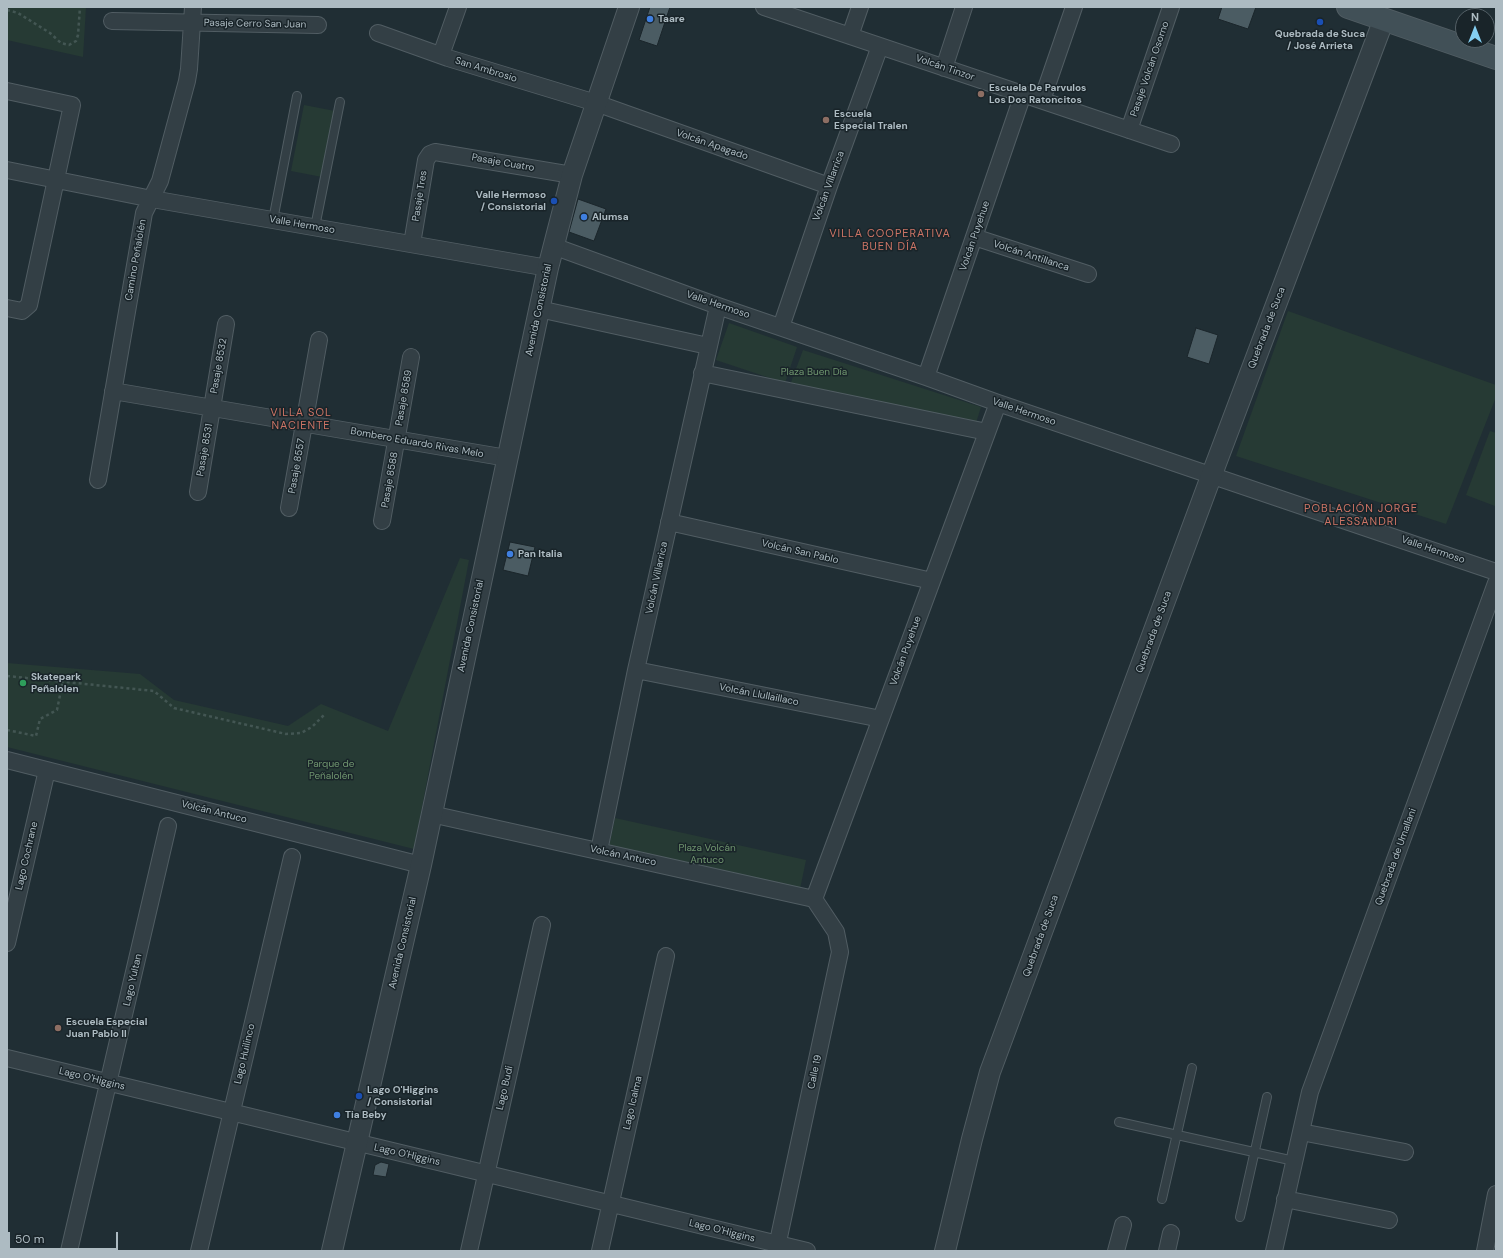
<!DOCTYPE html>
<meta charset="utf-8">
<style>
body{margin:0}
#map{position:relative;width:1503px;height:1258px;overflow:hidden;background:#202e34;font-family:"DM Sans",sans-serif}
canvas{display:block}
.frame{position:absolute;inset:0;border:8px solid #adbbc2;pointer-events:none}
.north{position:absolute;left:1455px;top:8px;width:40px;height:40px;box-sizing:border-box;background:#192429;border:1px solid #546066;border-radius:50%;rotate:0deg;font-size:11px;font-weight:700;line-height:16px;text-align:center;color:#adbbc2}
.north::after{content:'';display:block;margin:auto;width:14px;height:18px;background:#83cef1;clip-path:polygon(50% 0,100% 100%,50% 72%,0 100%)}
.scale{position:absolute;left:8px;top:1232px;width:110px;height:18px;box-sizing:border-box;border:2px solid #adbbc2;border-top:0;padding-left:5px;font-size:12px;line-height:14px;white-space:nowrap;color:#adbbc2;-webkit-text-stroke:3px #192429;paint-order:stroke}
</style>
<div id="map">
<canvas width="1503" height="1258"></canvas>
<div class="frame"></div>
<div class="north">N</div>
<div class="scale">50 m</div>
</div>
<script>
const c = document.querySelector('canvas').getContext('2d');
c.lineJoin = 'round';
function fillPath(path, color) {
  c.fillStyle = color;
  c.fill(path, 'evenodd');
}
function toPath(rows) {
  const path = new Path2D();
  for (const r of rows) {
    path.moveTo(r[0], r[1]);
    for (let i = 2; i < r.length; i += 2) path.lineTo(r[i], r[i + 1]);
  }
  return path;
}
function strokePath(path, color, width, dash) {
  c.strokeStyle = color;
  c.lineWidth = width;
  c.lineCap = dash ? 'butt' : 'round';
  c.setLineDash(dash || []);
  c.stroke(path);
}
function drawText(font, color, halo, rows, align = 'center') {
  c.font = font + ' "DM Sans",sans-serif';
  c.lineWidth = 3;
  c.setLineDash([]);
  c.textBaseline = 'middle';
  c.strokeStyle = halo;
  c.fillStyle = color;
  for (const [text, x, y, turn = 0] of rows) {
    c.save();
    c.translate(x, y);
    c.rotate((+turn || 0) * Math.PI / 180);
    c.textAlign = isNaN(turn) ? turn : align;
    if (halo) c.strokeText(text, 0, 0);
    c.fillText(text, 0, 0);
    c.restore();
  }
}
const green = toPath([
 [7,7,86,7,83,57,7,40],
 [304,105,335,111,322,177,291,171],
 [1288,311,1496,385,1496,397,1446,524,1236,456],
 [729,323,797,347,785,383,716,360],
 [803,350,981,407,976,423,790,385],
 [1490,431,1496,433,1495,506,1466,495],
 [460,558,469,560,414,849,7,747,7,663,140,674,174,700,288,726,321,704,388,731],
 [615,818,806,860,800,889,609,847]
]);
const building = toPath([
 [650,7,670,7,657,46,639,40,650,7],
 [1222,7,1256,7,1248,29,1218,19,1222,7],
 [578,199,606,209,594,241,569,232,578,199],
 [1196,328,1218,335,1209,364,1187,357,1196,328],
 [510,542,535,547,528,576,503,570,510,542],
 [381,1162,389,1164,386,1177,373,1175,375,1165,381,1162]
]);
const path = toPath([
 [7,10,18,13,50,33,61,43,69,45,76,41,78,35,80,7],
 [7,676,154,691,174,708,286,734,301,733,312,727,325,714],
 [7,730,36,736,40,719,57,710,63,680]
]);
const service = toPath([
 [273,220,297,96],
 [315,227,340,102],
 [1119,1122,1294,1161],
 [1162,1199,1192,1068],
 [1240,1217,1267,1097]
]);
const minor = toPath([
 [764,7,1171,144],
 [112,21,318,25],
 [378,33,448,58,596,103,829,186],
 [850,36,860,7],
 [441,55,458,7],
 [944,68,964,7],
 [7,91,72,105,29,305,22,311,7,308],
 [1042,100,1074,7],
 [1129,130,1171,7],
 [7,170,152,199,548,268],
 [974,237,1088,274],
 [412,244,426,160,430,154,435,152,572,175],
 [553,246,718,306,926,377,998,403,1496,572],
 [539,309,708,346],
 [781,327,829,186,880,46],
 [702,373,987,432],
 [926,377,1023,94],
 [113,391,507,458],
 [98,480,144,213,160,181,187,81,189,69,193,7],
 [198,492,226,324],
 [289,508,319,340],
 [382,521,411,357],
 [669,522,932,581],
 [636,670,881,719],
 [7,760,421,865],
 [431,814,814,899],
 [599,851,636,670,718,306],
 [814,899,998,403],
 [7,943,47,770],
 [7,1058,807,1251],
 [1301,1132,1405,1152],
 [1285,1199,1389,1220],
 [69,1251,168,826],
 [199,1251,292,857],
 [469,1251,542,925],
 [600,1251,666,956],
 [776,1251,840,952,836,932,814,899],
 [1116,1251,1123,1225],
 [1167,1251,1171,1233],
 [1274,1251,1310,1092,1496,583],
 [1485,1251,1496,1194]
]);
const tertiary = toPath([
 [332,1251,421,865,548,268,572,175,629,7],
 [945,1251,972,1139,990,1072,1212,474,1384,19]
]);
const secondary = toPath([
 [1348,7,1496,58]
]);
const markers = [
 [650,19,4,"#3f7fe0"],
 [1320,22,4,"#1a4fb4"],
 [981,94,4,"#8d6e63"],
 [826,120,4,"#8d6e63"],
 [554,201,4,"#1a4fb4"],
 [584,217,4,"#3f7fe0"],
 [510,554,4,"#3f7fe0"],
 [23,683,4,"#2e9e5b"],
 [58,1028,4,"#8d6e63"],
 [359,1096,4,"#1a4fb4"],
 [337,1115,4,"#3f7fe0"]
];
const poiNames = [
 ["Taare",658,19],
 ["Quebrada de Suca",1320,34,"center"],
 ["/ José Arrieta",1320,46,"center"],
 ["Escuela De Parvulos",989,88],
 ["Los Dos Ratoncitos",989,100],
 ["Escuela",834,114],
 ["Especial Tralen",834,126],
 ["Valle Hermoso",546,195,"right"],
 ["/ Consistorial",546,207,"right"],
 ["Alumsa",592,217],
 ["Pan Italia",518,554],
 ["Skatepark",31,677],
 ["Peñalolen",31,689],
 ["Escuela Especial",66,1022],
 ["Juan Pablo II",66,1034],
 ["Lago O'Higgins",367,1090],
 ["/ Consistorial",367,1102],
 ["Tia Beby",345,1115]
];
const streetNames = [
 ["Pasaje Cerro San Juan",255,24,1],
 ["Volcán Tinzor",945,68,19],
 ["Pasaje Volcán Osorno",1150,69,-71],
 ["San Ambrosio",486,70,17],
 ["Volcán Apagado",712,145,19],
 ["Pasaje Cuatro",503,163,10],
 ["Volcán Villarrica",829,186,-70],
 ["Pasaje Tres",420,196,-81],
 ["Valle Hermoso",302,225,10],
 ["Volcán Puyehue",975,236,-71],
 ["Volcán Antillanca",1031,256,18],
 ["Camino Peñalolén",136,260,-80],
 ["Valle Hermoso",718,305,19],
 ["Avenida Consistorial",539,310,-78],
 ["Quebrada de Suca",1267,328,-69],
 ["Pasaje 8532",219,366,-80],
 ["Pasaje 8589",404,398,-80],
 ["Valle Hermoso",1024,412,19],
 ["Bombero Eduardo Rivas Melo",417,443,10],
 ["Pasaje 8531",205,450,-80],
 ["Pasaje 8557",297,466,-80],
 ["Pasaje 8588",390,480,-80],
 ["Valle Hermoso",1433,550,19],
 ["Volcán San Pablo",800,552,13],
 ["Volcán Villarrica",657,578,-78],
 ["Avenida Consistorial",471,626,-78],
 ["Quebrada de Suca",1154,632,-70],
 ["Volcán Puyehue",906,651,-70],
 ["Volcán Llullaillaco",759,695,11],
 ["Volcán Antuco",214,812,14],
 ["Lago Cochrane",27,856,-77],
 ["Volcán Antuco",623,856,12],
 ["Quebrada de Umallani",1396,857,-70],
 ["Quebrada de Suca",1041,936,-70],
 ["Avenida Consistorial",403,943,-77],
 ["Lago Yultan",133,980,-77],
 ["Lago Huilinco",245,1054,-77],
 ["Calle 19",815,1072,-78],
 ["Lago O'Higgins",92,1079,14],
 ["Lago Budi",505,1088,-77],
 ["Lago Icalma",633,1103,-77],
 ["Lago O'Higgins",407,1155,13],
 ["Lago O'Higgins",722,1231,14]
];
const parkNames = [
 ["Plaza Buen Día",814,372],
 ["Parque de",331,764],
 ["Peñalolén",331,776],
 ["Plaza Volcán",707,848],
 ["Antuco",707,860]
];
const neighbourhoodNames = [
 ["VILLA COOPERATIVA",890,234],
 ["BUEN DÍA",890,247],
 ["VILLA SOL",301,413],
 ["NACIENTE",301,426],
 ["POBLACIÓN JORGE",1361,509],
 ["ALESSANDRI",1361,522]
];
fillPath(green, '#263a34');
fillPath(building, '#4b5c63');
strokePath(building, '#1b262b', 1);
strokePath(service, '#515d63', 10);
strokePath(minor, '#515d63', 18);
strokePath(tertiary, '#515d63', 22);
strokePath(secondary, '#515d63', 24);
strokePath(path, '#435653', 2.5, [3, 3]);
strokePath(service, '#333f45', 8);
strokePath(minor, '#333f45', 16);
strokePath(tertiary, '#333f45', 20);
strokePath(secondary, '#415057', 22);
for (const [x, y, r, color] of markers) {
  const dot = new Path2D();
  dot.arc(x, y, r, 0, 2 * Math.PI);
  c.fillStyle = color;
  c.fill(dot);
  strokePath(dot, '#192429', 1.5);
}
drawText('bold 10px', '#adbbc2', '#192429', poiNames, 'left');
drawText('10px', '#adbbc2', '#192429', streetNames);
drawText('10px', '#70966f', '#192429', parkNames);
c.letterSpacing = '1px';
drawText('11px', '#ce7566', '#192429', neighbourhoodNames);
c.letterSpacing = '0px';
</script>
